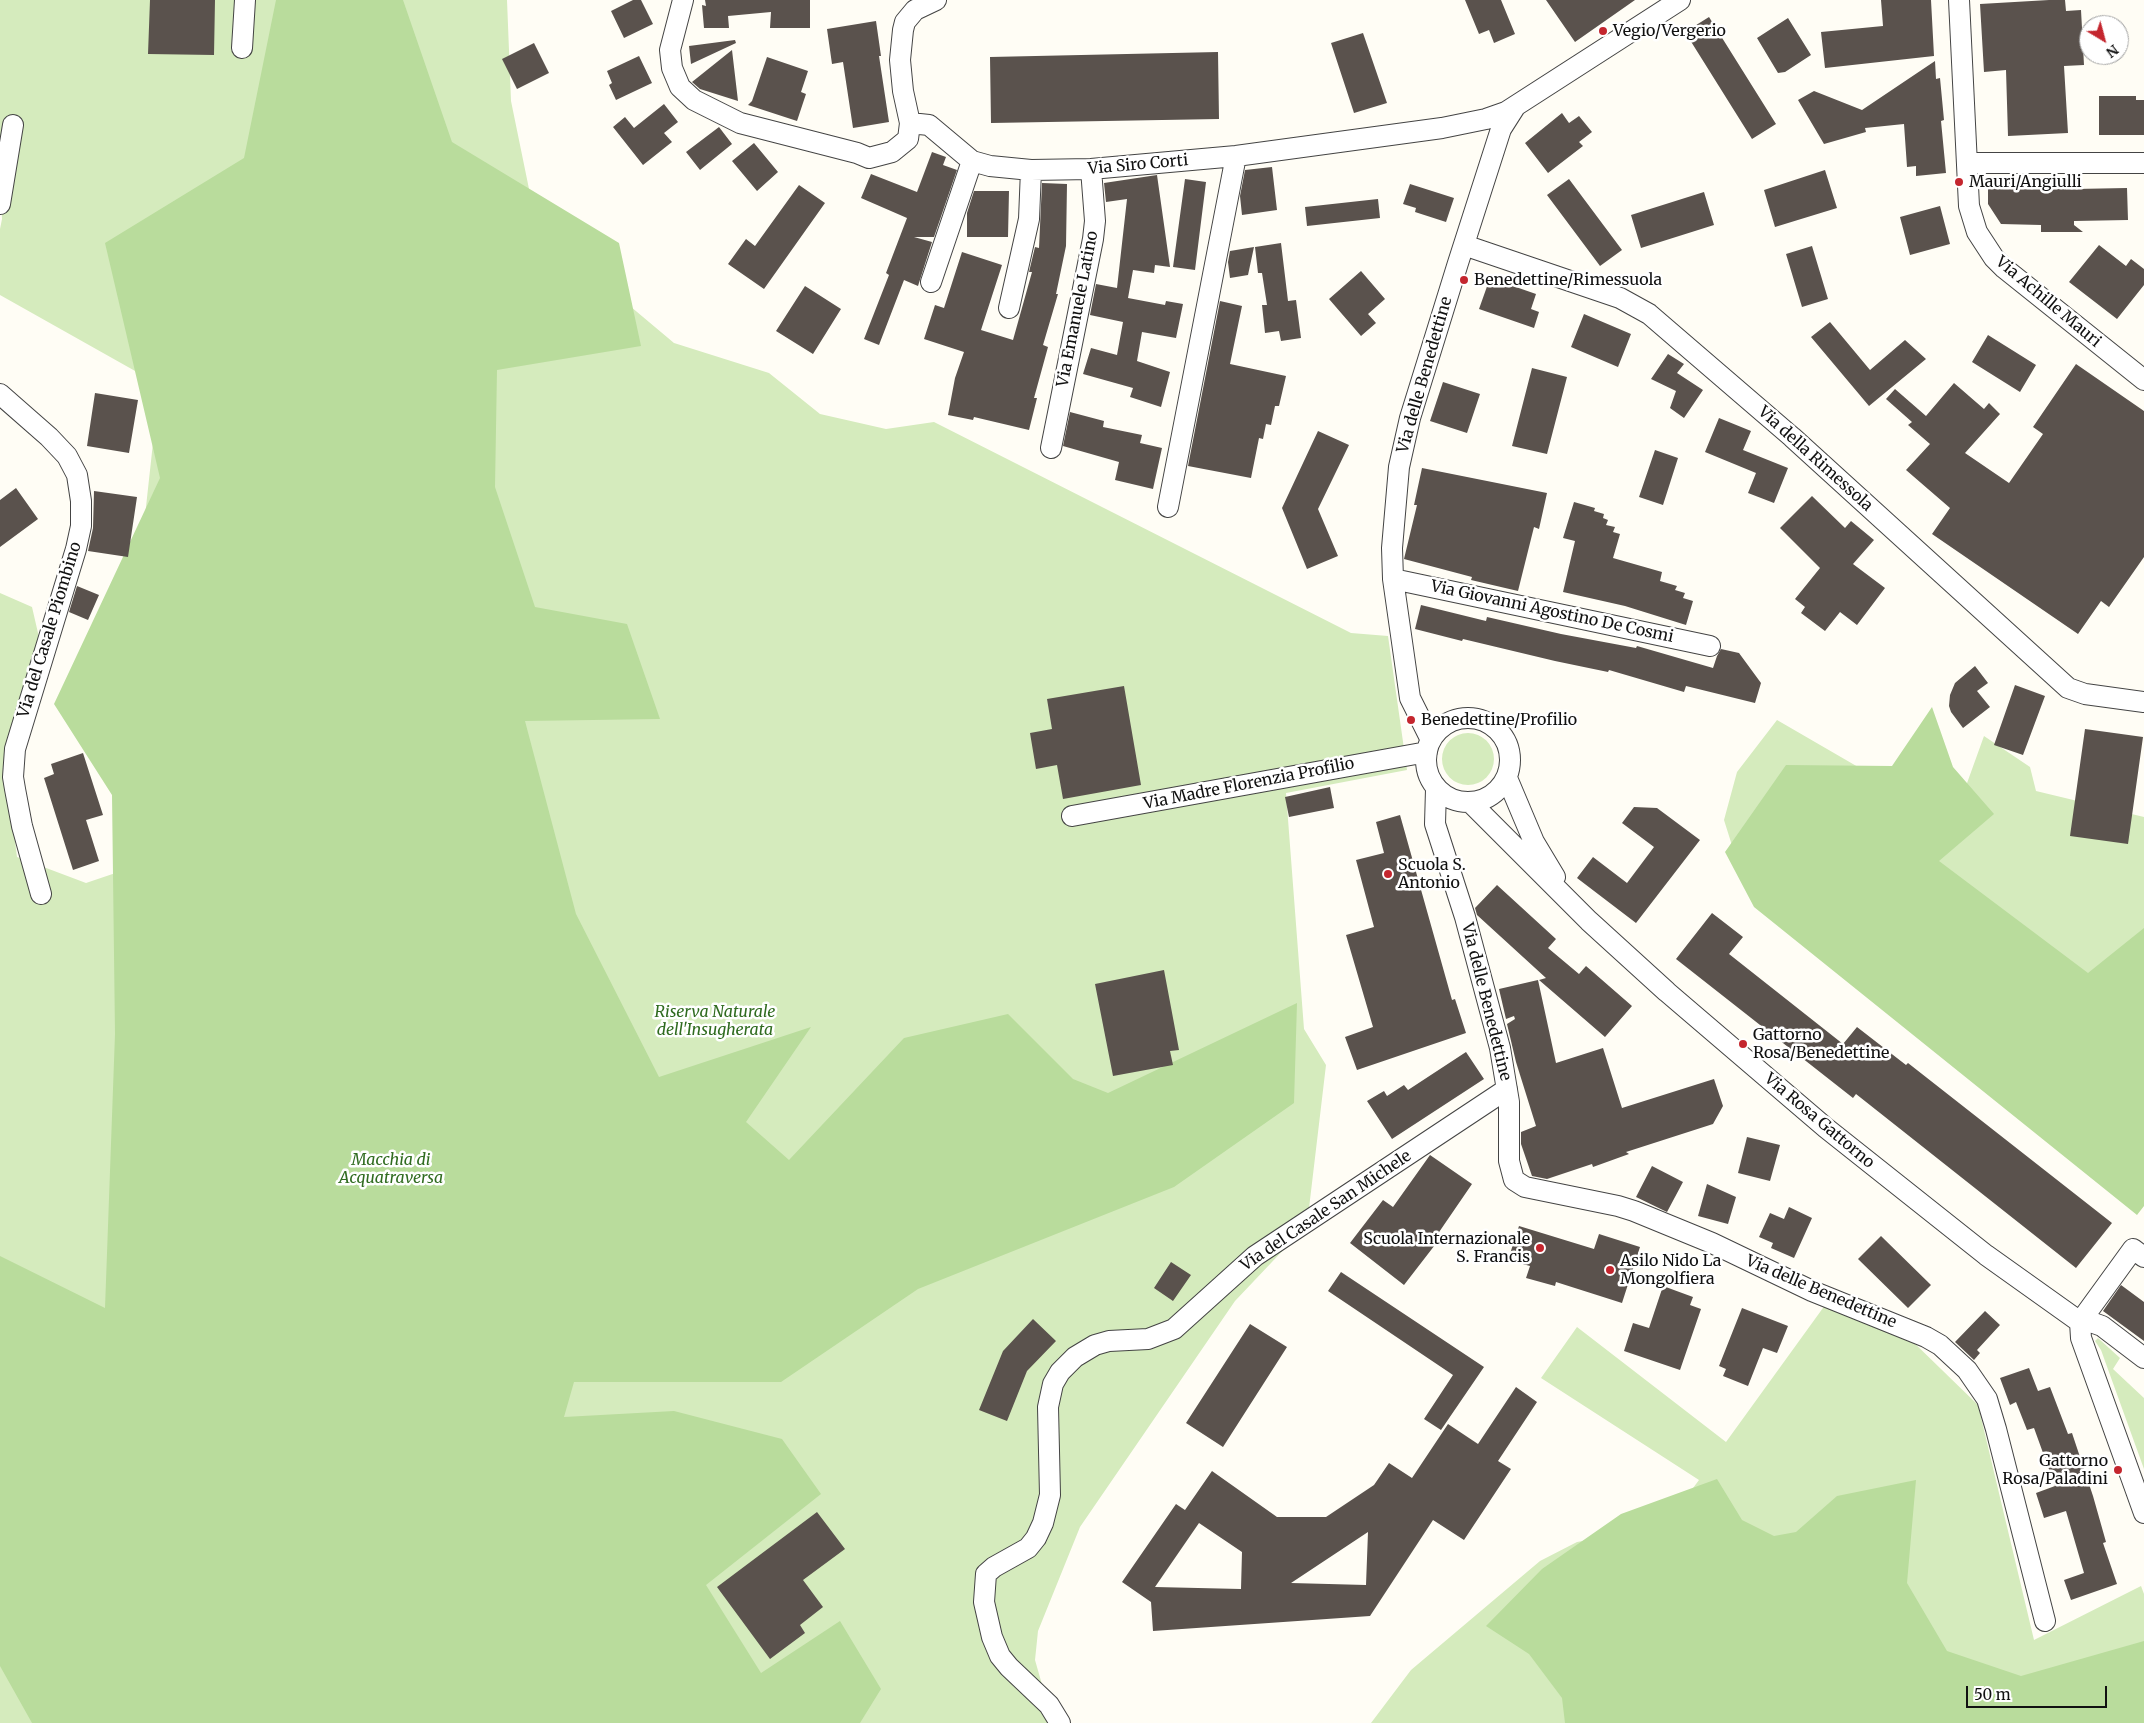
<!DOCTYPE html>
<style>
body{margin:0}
#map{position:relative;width:2144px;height:1723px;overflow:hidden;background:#fffdf5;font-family:Merriweather,serif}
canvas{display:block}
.north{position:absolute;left:2079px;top:15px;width:50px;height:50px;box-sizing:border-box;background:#fff;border:1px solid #a0a0a0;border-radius:50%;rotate:143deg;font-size:14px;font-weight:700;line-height:20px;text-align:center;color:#111}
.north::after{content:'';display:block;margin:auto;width:18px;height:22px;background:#c4262e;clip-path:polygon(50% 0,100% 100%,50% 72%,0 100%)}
.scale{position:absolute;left:1966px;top:1686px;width:141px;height:22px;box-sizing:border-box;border:2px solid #111;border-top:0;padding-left:6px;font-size:15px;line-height:18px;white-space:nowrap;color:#111;-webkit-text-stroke:4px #fff;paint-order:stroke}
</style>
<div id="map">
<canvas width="2144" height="1723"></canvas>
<div class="north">N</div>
<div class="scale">50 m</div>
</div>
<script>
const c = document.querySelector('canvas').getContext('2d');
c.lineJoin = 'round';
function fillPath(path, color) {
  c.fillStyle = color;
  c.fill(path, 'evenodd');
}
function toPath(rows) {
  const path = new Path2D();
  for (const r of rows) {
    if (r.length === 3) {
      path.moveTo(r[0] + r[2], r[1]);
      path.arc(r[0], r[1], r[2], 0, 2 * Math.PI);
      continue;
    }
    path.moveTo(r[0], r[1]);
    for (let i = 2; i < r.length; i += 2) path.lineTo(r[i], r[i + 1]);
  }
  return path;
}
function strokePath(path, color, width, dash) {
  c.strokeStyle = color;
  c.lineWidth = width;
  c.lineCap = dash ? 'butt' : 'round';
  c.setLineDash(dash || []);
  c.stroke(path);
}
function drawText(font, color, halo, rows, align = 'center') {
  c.font = font + ' Merriweather,serif';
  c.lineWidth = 5;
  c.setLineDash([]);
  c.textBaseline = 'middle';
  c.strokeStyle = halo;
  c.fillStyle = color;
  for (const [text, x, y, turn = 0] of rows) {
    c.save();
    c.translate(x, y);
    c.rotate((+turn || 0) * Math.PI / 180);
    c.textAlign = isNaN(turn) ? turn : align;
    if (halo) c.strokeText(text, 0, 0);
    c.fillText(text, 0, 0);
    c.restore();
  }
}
const green = toPath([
 [0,0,507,0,511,101,537,228,674,343,769,373,820,414,886,429,934,422,1351,633,1388,636,1407,770,1286,793,1304,1029,1326,1065,1307,1225,1235,1301,1080,1527,1038,1631,1035,1660,1053,1723,0,1723,0,593,32,607,41,646,5,763,17,857,86,883,151,861,139,571,158,397,144,376,0,295,0,229,2,219,0,181],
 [1777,720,1953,822,1984,736,2030,767,2036,791,2144,817,2144,1173,1735,855,1724,820,1737,772],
 [1468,759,26],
 [1828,1301,1905,1334,1978,1405,2034,1640,2141,1586,2144,1594,2144,1723,1371,1723,1411,1670,1540,1561,1577,1542,1664,1527,1699,1480,1541,1378,1577,1327,1726,1442],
 [2098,1338,2120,1358,2113,1369,2144,1398,2144,1469,2101,1350,2095,1341]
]);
const forest = toPath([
 [276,0,403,0,452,142,619,243,641,346,497,370,495,487,535,607,627,624,660,719,525,721,576,914,659,1077,811,1027,746,1122,789,1160,904,1038,1008,1014,1073,1079,1108,1093,1297,1003,1294,1103,1174,1187,918,1289,781,1382,574,1382,564,1417,674,1411,782,1439,821,1494,706,1585,761,1673,840,1621,881,1689,860,1723,32,1723,0,1666,0,1256,105,1308,115,1034,112,795,54,704,160,478,105,243,244,158],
 [1932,707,1953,767,1994,814,1939,861,2088,973,2144,928,2144,1206,2137,1215,1754,907,1725,852,1786,765,1892,766],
 [1717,1479,1742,1520,1774,1536,1796,1532,1837,1496,1916,1480,1907,1583,1947,1651,2021,1676,2144,1641,2144,1723,1565,1723,1562,1698,1529,1654,1486,1626,1542,1569,1621,1514]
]);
const building = toPath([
 [150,0,215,0,214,55,148,54],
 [633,0,641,0,653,24,624,38,611,11],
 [705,0,810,0,810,28,770,28,771,12,728,16,729,28,704,28,702,5,706,6],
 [1465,0,1501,0,1515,34,1494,43,1489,30,1479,34],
 [1546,0,1635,0,1575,42],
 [1881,0,1931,0,1934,56,1825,68,1821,32,1883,26],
 [2049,0,2065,0,2066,11,2081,10,2084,65,2064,66,2068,133,2008,136,2006,70,1984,72,1980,4],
 [1709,17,1776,124,1752,139,1685,32],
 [1788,18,1811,55,1785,72,1778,73,1757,38],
 [876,21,881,56,879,56,889,122,853,128,843,62,832,64,827,29],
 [1363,33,1387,103,1354,113,1331,43],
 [735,40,736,43,691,64,689,46],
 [534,43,549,73,517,89,502,59],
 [732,50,738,101,700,89,692,82],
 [1218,52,1219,119,991,123,990,57],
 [639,56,652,83,616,100,609,85,612,83,607,71],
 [767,57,808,71,801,92,806,94,797,121,748,105,752,101],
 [1935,61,1936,79,1940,78,1944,120,1941,121,1946,173,1916,176,1916,166,1907,167,1904,124,1865,128,1866,132,1824,144,1798,100,1814,91,1862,110],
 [2099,96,2136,96,2136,100,2144,100,2144,135,2099,135],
 [664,104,678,122,664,133,672,142,643,165,613,127,625,117,634,128],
 [1562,113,1569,123,1579,116,1592,132,1579,142,1583,146,1548,173,1525,143],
 [719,127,732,144,700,170,686,152],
 [754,143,778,172,757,191,732,161],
 [932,152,946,157,943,165,957,170,934,237,914,237,932,242,918,286,904,280,879,345,864,339,889,275,886,273,907,218,861,198,871,174,917,192],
 [1272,167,1277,210,1242,215,1240,196,1245,170],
 [1825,170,1837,208,1775,227,1764,190],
 [1157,175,1170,267,1155,265,1154,273,1133,270,1128,298,1165,305,1166,301,1183,304,1176,338,1142,332,1137,361,1170,372,1161,407,1130,397,1133,388,1083,374,1091,348,1117,355,1123,322,1090,315,1096,284,1117,288,1127,199,1106,202,1104,183],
 [1185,179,1206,182,1195,270,1173,267],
 [1569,179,1622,250,1600,266,1547,195],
 [1988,179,2075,181,2075,189,2127,188,2128,220,2074,221,2074,225,2083,232,2041,232,2041,225,2001,224,1988,204],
 [1042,183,1067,184,1066,246,1056,294,1058,294,1043,345,1048,347,1034,398,1037,398,1029,430,974,417,973,420,948,415,955,378,964,352,924,339,935,305,944,308,962,252,1002,265,981,330,1013,340,1032,272,1029,272,1035,247,1039,248],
 [1410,184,1454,198,1446,222,1415,212,1416,208,1403,204],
 [799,185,825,203,764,289,728,264,746,239,755,246],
 [974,191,1009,191,1008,237,967,237,967,213],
 [1704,192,1714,225,1641,248,1631,215],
 [1378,199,1380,218,1307,226,1305,207],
 [1940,206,1950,244,1910,255,1900,217],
 [1281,243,1288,301,1296,300,1301,338,1281,341,1279,331,1265,333,1262,305,1267,305,1262,273,1258,273,1255,247],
 [2099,245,2126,266,2131,259,2144,269,2144,285,2117,319,2069,282],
 [1812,246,1828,299,1802,307,1786,254],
 [1254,247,1248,275,1230,278,1228,262,1230,251],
 [1361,271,1385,299,1368,314,1376,323,1361,336,1329,299],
 [1490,278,1536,294,1531,309,1539,312,1534,328,1479,309],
 [805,286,841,309,813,354,776,331],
 [1220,301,1242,306,1230,364,1286,376,1279,406,1275,406,1271,425,1266,424,1263,439,1259,438,1251,478,1188,466],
 [1584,314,1631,334,1618,367,1571,347],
 [1830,322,1870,370,1905,340,1926,359,1869,406,1811,337],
 [1988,335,2036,365,2020,392,1972,362],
 [1668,354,1684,364,1677,373,1703,390,1684,418,1670,408,1676,391,1651,379],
 [2076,364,2144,411,2144,557,2109,607,2101,601,2078,634,1932,534,1950,508,1906,470,1930,444,1908,425,1912,422,1886,399,1895,389,1926,416,1954,383,1984,409,1989,403,2000,414,1965,453,2009,483,2043,434,2033,427],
 [1532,368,1567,377,1547,454,1512,446],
 [1443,382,1480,394,1467,433,1430,421],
 [95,393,138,400,129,453,87,446],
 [1070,412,1104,421,1103,427,1142,435,1140,443,1162,448,1153,489,1115,480,1119,462,1063,446],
 [1719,418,1751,431,1743,450,1788,468,1774,503,1748,493,1756,473,1705,452],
 [1318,431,1349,445,1318,509,1338,556,1307,569,1282,508],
 [1655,450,1678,458,1663,505,1639,497],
 [1422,468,1547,493,1539,529,1534,527,1518,591,1471,580,1472,577,1404,559,1417,505,1414,505],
 [16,488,38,519,0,547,0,500],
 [94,491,137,497,128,557,88,551,93,528],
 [1812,496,1845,528,1851,521,1874,540,1853,564,1885,588,1857,625,1840,612,1825,631,1801,613,1805,607,1795,599,1820,568,1780,528],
 [1574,502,1595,508,1594,511,1604,514,1603,518,1608,520,1606,525,1615,527,1613,532,1620,534,1613,558,1662,572,1660,581,1677,586,1675,590,1685,593,1683,598,1693,601,1686,625,1625,606,1563,592,1575,541,1563,538],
 [77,586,99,595,88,620,69,612],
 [1421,605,1486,621,1487,617,1561,634,1636,648,1637,646,1713,668,1717,656,1721,649,1739,653,1761,683,1755,703,1686,686,1684,692,1609,670,1608,672,1555,661,1463,639,1462,641,1415,629],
 [1975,666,1988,683,1977,691,1990,707,1963,728,1951,712,1949,706,1950,695,1955,683],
 [2015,685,2045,696,2023,755,1994,745],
 [1124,686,1141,785,1063,799,1057,765,1036,769,1030,733,1052,729,1047,699],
 [2085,729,2143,737,2128,844,2070,836],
 [83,753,103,815,86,820,99,861,73,870,44,778,54,774,51,764],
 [1330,787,1334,808,1289,817,1285,797],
 [1634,807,1657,808,1700,840,1636,923,1577,878,1593,857,1627,883,1654,847,1622,823],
 [1400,815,1452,1000,1455,999,1466,1033,1357,1070,1345,1037,1373,1027,1346,935,1374,927,1356,860,1384,853,1376,822],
 [1497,885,1556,939,1548,948,1579,974,1586,966,1632,1006,1605,1037,1539,980,1546,978,1477,915,1475,908],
 [1712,913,1743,937,1729,954,1843,1044,1857,1027,1906,1065,1908,1063,2112,1223,2076,1268,1856,1094,1853,1098,1676,959],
 [1164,970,1179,1050,1170,1051,1173,1065,1113,1076,1095,984],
 [1538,980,1556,1063,1603,1048,1622,1108,1714,1079,1723,1106,1713,1124,1626,1152,1629,1154,1593,1167,1592,1164,1547,1179,1532,1176,1521,1144,1521,1132,1536,1126,1516,1062,1507,1024,1515,1019,1514,1016,1506,1019,1499,989],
 [1466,1052,1484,1079,1392,1139,1367,1101,1384,1091,1387,1096,1404,1085,1408,1090],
 [1747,1137,1780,1145,1770,1181,1738,1173],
 [1430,1155,1472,1184,1435,1238,1438,1241,1404,1285,1350,1243,1383,1200,1393,1207],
 [1652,1166,1683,1182,1667,1212,1636,1197],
 [1707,1184,1736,1197,1728,1224,1698,1216],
 [1789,1207,1812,1218,1794,1258,1771,1248,1773,1243,1759,1237,1770,1213,1784,1219],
 [1519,1226,1594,1249,1599,1234,1640,1247,1622,1303,1556,1282,1555,1286,1526,1278,1530,1266,1508,1260],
 [1881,1236,1931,1285,1908,1308,1858,1259],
 [1171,1262,1191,1275,1173,1301,1154,1288],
 [1341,1272,1484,1367,1441,1430,1424,1419,1453,1375,1328,1291],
 [2121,1285,2144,1302,2144,1341,2103,1311],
 [1663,1286,1693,1297,1690,1305,1701,1309,1680,1370,1624,1351,1633,1323,1649,1328],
 [1742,1308,1788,1326,1777,1353,1763,1348,1748,1386,1723,1376,1726,1369,1719,1366],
 [1985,1311,2000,1325,1977,1350,1980,1353,1974,1360,1955,1342],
 [1033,1319,1056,1341,1027,1371,1007,1421,979,1410,1003,1351],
 [1250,1324,1287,1347,1223,1447,1186,1423],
 [2029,1368,2038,1391,2050,1387,2068,1434,2072,1433,2093,1496,2106,1542,2103,1543,2117,1584,2071,1600,2064,1580,2084,1573,2066,1511,2044,1518,2036,1493,2055,1486,2034,1428,2027,1430,2016,1402,2010,1405,2000,1378],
 [1516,1387,1537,1402,1498,1461,1511,1469,1464,1540,1433,1520,1370,1616,1153,1631,1151,1602,1122,1582,1176,1504,1185,1510,1212,1471,1277,1517,1326,1517,1374,1485,1389,1463,1412,1478,1448,1424,1478,1444],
 [1199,1523,1242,1552,1241,1589,1155,1587],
 [1368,1532,1366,1585,1291,1583],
 [817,1512,845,1549,803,1580,823,1607,800,1625,805,1633,770,1659,717,1587]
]);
const minor = toPath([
 [683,0,670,50,672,68,680,87,694,100,740,123,857,153,869,158,892,152,908,139,910,123,903,91,900,60,903,30,905,22,915,10,936,0],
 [1959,0,1969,206,1977,232,1994,258,2004,268,2144,380],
 [242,48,245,0],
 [910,123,929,125,972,161,990,166,1031,170,1091,169,1236,156,1442,128,1486,119,1506,112,1680,0],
 [1968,163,2144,163],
 [0,204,13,125],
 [1464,245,1620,298,1649,314,1792,437,2068,688,2085,694,2144,702],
 [931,282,972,161],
 [1009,308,1029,219,1031,170],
 [0,394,49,437,67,456,77,475,81,501,81,526,76,549,15,749,13,777,15,789,22,826,41,894],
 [1051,448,1093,239,1095,221,1091,169],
 [1168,507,1236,156],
 [1393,579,1710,646],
 [1468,760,42],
 [1431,740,1410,698,1393,579,1392,548,1399,467,1410,418,1458,263,1501,129,1515,107],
 [1507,778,1534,842,1555,877],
 [1436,789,1435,824,1465,917,1500,1048,1509,1102,1509,1161,1514,1180,1525,1187,1618,1206,1634,1211,1712,1243,1812,1291,1926,1337,1940,1345,1967,1370,1987,1399,1996,1429,2045,1621],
 [1471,803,1589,921,1667,992,1826,1128,1986,1255,2080,1322,2088,1321,2102,1326,2144,1358],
 [1072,816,1427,752],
 [2080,1322,2081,1338,2144,1513],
 [2080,1322,2133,1249,2144,1257],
 [1060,1723,1049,1705,1009,1667,1000,1656,992,1637,984,1602,986,1574,994,1567,1028,1548,1036,1538,1043,1523,1050,1495,1048,1407,1053,1384,1060,1372,1075,1357,1095,1345,1109,1341,1148,1339,1174,1329,1255,1256,1507,1089]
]);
const markers = [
 [1603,31,5,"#c4262e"],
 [1959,182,5,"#c4262e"],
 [1464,280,5,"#c4262e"],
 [1411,720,5,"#c4262e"],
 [1388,874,5,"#c4262e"],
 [1743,1044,5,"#c4262e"],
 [1540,1248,5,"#c4262e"],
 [1610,1270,5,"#c4262e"],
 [2118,1470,5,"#c4262e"]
];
const poiNames = [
 ["Vegio/Vergerio",1613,31],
 ["Mauri/Angiulli",1969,182],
 ["Benedettine/Rimessuola",1474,280],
 ["Benedettine/Profilio",1421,720],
 ["Scuola S.",1398,865],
 ["Antonio",1398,883],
 ["Gattorno",1753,1035],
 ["Rosa/Benedettine",1753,1053],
 ["Scuola Internazionale",1530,1239,"right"],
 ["S. Francis",1530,1257,"right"],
 ["Asilo Nido La",1620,1261],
 ["Mongolfiera",1620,1279],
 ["Gattorno",2108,1461,"right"],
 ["Rosa/Paladini",2108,1479,"right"]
];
const streetNames = [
 ["Via Siro Corti",1138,165,-5],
 ["Via Achille Mauri",2048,302,40],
 ["Via Emanuele Latino",1078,309,-79],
 ["Via delle Benedettine",1425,375,-74],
 ["Via della Rimessola",1815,459,42],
 ["Via Giovanni Agostino De Cosmi",1552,612,12],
 ["Via del Casale Piombino",50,630,-73],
 ["Via Madre Florenzia Profilio",1249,784,-11],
 ["Via delle Benedettine",1486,1002,76],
 ["Via Rosa Gattorno",1819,1121,40],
 ["Via del Casale San Michele",1326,1211,-34],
 ["Via delle Benedettine",1821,1292,23]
];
const parkNames = [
 ["Riserva Naturale",715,1012],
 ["dell'Insugherata",715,1030],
 ["Macchia di",391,1160],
 ["Acquatraversa",391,1178]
];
fillPath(green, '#d5ebbd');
fillPath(forest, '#b9dc9c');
fillPath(building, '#5a524d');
strokePath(minor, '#444', 22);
strokePath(minor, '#fff', 20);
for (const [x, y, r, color] of markers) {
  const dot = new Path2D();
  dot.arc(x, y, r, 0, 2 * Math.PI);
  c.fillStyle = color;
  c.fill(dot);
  strokePath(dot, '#fff', 2);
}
drawText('16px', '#111', '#fff', poiNames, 'left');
drawText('16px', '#111', '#fff', streetNames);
drawText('italic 16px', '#2f6b1f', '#fff', parkNames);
</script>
